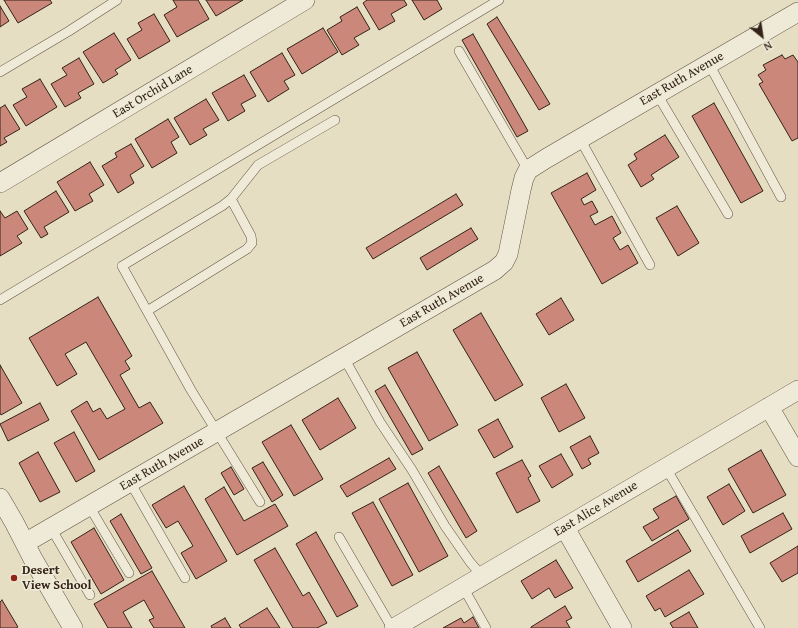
<!DOCTYPE html>
<style>
body{margin:0}
#map{position:relative;width:798px;height:628px;overflow:hidden;background:#e6dec2;font-family:"Gentium Book Plus",serif}
canvas{display:block}
.north{position:absolute;left:742px;top:16px;width:40px;height:40px;-webkit-text-stroke:3px #efead7;paint-order:stroke;rotate:150deg;font-size:11px;font-weight:700;line-height:16px;text-align:center;color:#332318}
.north::after{content:'';display:block;margin:auto;width:14px;height:18px;background:#332318;clip-path:polygon(50% 0,100% 100%,50% 72%,0 100%)}
</style>
<div id="map">
<canvas width="798" height="628"></canvas>
<div class="north">N</div>
</div>
<script>
const c = document.querySelector('canvas').getContext('2d');
c.lineJoin = 'round';
function fillPath(path, color) {
  c.fillStyle = color;
  c.fill(path, 'evenodd');
}
function toPath(rows) {
  const path = new Path2D();
  for (const r of rows) {
    path.moveTo(r[0], r[1]);
    for (let i = 2; i < r.length; i += 2) path.lineTo(r[i], r[i + 1]);
  }
  return path;
}
function strokePath(path, color, width, dash) {
  c.strokeStyle = color;
  c.lineWidth = width;
  c.lineCap = dash ? 'butt' : 'round';
  c.setLineDash(dash || []);
  c.stroke(path);
}
function drawText(font, color, halo, rows, align = 'center') {
  c.font = font + ' "Gentium Book Plus",serif';
  c.lineWidth = 3;
  c.setLineDash([]);
  c.textBaseline = 'middle';
  c.strokeStyle = halo;
  c.fillStyle = color;
  for (const [text, x, y, turn = 0] of rows) {
    c.save();
    c.translate(x, y);
    c.rotate((+turn || 0) * Math.PI / 180);
    c.textAlign = isNaN(turn) ? turn : align;
    if (halo) c.strokeText(text, 0, 0);
    c.fillText(text, 0, 0);
    c.restore();
  }
}
const building = toPath([
 [4,0,50,0,52,3,18,23,4,0],
 [173,0,198,0,209,19,177,37,164,15,177,7,173,0],
 [206,0,243,0,216,16,206,0],
 [367,0,404,0,407,5,391,14,395,21,379,30,363,3,367,0],
 [412,0,437,0,442,9,424,20,412,0],
 [0,6,9,21,0,27,0,6],
 [357,7,370,29,354,38,359,45,342,55,327,30,342,21,340,17,357,7],
 [154,14,170,41,139,59,127,39,142,30,138,23,154,14],
 [497,17,550,104,539,110,487,24,497,17],
 [323,28,338,52,302,74,287,49,323,28],
 [114,33,131,60,115,70,118,74,103,83,83,52,114,33],
 [473,34,528,131,517,137,462,40,473,34],
 [282,53,295,75,284,81,289,89,268,102,250,72,282,53],
 [782,55,785,59,793,55,798,62,798,138,792,141,759,84,763,82,758,75,766,70,763,65,782,55],
 [79,58,94,84,78,93,81,98,65,107,51,84,67,75,62,68,79,58],
 [244,75,256,96,241,104,245,111,228,121,212,93,244,75],
 [40,79,57,107,26,126,13,105,27,97,22,89,40,79],
 [206,99,219,120,203,129,207,135,190,145,174,118,206,99],
 [714,103,763,191,741,203,692,116,714,103],
 [5,105,20,129,4,138,7,142,0,146,0,108,5,105],
 [168,119,179,137,171,142,177,153,152,168,135,139,168,119],
 [665,135,679,157,651,175,654,179,641,187,628,165,637,159,634,154,665,135],
 [131,144,144,166,130,175,134,183,118,193,102,166,117,157,115,153,131,144],
 [90,162,104,185,89,194,93,201,75,211,57,182,90,162],
 [587,173,596,190,581,199,584,205,592,201,598,212,590,216,595,225,612,216,621,233,613,238,620,250,628,245,638,263,602,284,551,193,587,173],
 [56,191,69,212,44,227,48,234,41,238,24,211,56,191],
 [456,194,463,205,373,259,366,248,456,194],
 [677,206,699,243,678,256,656,218,677,206],
 [0,211,5,218,17,211,28,229,17,236,22,243,0,256,0,211],
 [471,228,478,239,427,270,420,258,471,228],
 [98,297,132,356,125,361,130,369,120,375,139,408,150,402,163,423,99,460,71,411,87,401,93,412,100,408,107,419,125,409,86,342,65,354,77,374,57,386,29,338,98,297],
 [561,298,574,320,549,335,536,314,561,298],
 [481,313,523,385,495,401,453,330,481,313],
 [417,352,458,425,429,441,388,368,417,352],
 [0,365,22,403,1,415,0,413,0,365],
 [566,384,585,418,559,432,541,398,566,384],
 [385,385,423,449,412,455,375,391,385,385],
 [338,398,356,428,320,450,302,420,338,398],
 [40,403,49,420,8,441,0,424,40,403],
 [498,419,513,447,494,458,478,430,498,419],
 [291,425,323,479,294,496,262,442,291,425],
 [74,432,95,471,76,482,54,443,74,432],
 [590,436,599,453,588,459,591,464,582,469,570,447,590,436],
 [761,450,786,495,753,513,728,469,761,450],
 [38,452,60,492,40,502,19,463,38,452],
 [561,454,573,475,552,488,539,466,561,454],
 [389,458,396,469,347,497,340,486,389,458],
 [522,460,531,476,528,478,540,501,517,513,496,473,522,460],
 [263,462,283,495,272,502,252,468,263,462],
 [439,466,477,531,466,538,428,473,439,466],
 [231,467,244,489,234,495,221,473,231,467],
 [408,483,448,556,419,572,379,499,408,483],
 [729,484,745,511,723,525,707,497,729,484],
 [184,486,227,561,196,579,181,553,193,546,178,521,166,528,152,505,184,486],
 [224,487,244,521,275,504,288,526,237,555,205,499,224,487],
 [676,496,689,519,652,541,643,527,659,518,653,509,676,496],
 [373,502,413,575,392,586,352,513,373,502],
 [783,513,792,529,750,553,741,536,783,513],
 [121,514,152,568,141,574,110,521,121,514],
 [94,528,124,580,101,594,71,542,94,528],
 [678,530,691,551,638,582,626,561,678,530],
 [316,532,358,606,337,617,296,544,316,532],
 [798,546,798,573,782,582,770,563,798,546],
 [275,548,303,596,309,592,327,623,317,628,293,628,254,560,275,548],
 [556,560,573,588,555,598,549,588,532,599,521,581,556,560],
 [689,570,704,594,665,617,660,608,655,611,646,596,689,570],
 [152,571,185,628,154,628,149,620,154,618,144,600,123,612,132,628,108,628,94,604,152,571],
 [2,600,18,627,16,628,0,628,0,602,2,600],
 [565,606,572,618,566,621,570,628,531,628,531,627,565,606],
 [267,608,280,628,241,628,239,625,267,608],
 [689,612,698,628,673,628,670,623,689,612],
 [473,617,479,628,443,628,461,618,464,623,473,617],
 [225,618,231,628,212,628,211,626,225,618]
]);
const lane = toPath([
 [459,51,528,170],
 [709,64,781,197],
 [0,72,69,31,117,0],
 [657,94,728,214],
 [580,139,650,265],
 [0,300,499,0],
 [147,311,247,249,252,243,251,236,231,199],
 [344,358,380,422,412,470,445,526,470,562,482,576],
 [666,468,760,628],
 [130,482,185,578],
 [260,502,191,390,122,266,222,206,231,199,258,165,335,120],
 [89,506,129,573],
 [51,528,90,595],
 [339,537,392,628],
 [463,587,486,628]
]);
const street = toPath([
 [0,183,305,0],
 [769,407,798,457],
 [0,498,14,522,33,559,73,628],
 [565,528,622,628],
 [25,543,495,270,504,262,508,254,521,190,524,178,528,170,547,158,798,12],
 [394,628,798,390]
]);
const markers = [
 [14,578,4,"#8f2418"]
];
const streetNames = [
 ["East Ruth Avenue",682,79,-30],
 ["East Orchid Lane",153,92,-31],
 ["East Ruth Avenue",442,301,-30],
 ["East Ruth Avenue",162,464,-30],
 ["East Alice Avenue",596,509,-31]
];
const poiNames = [
 ["Desert",22,571],
 ["View School",22,586]
];
fillPath(building, '#ca877a');
strokePath(building, '#332318', 1);
strokePath(lane, '#605242', 10);
strokePath(street, '#605242', 20);
strokePath(lane, '#efead7', 9);
strokePath(street, '#efead7', 19);
for (const [x, y, r, color] of markers) {
  const dot = new Path2D();
  dot.arc(x, y, r, 0, 2 * Math.PI);
  c.fillStyle = color;
  c.fill(dot);
  strokePath(dot, '#efead7', 1.5);
}
drawText('13px', '#332318', '#efead7', streetNames);
drawText('bold 13px', '#332318', '#efead7', poiNames, 'left');
</script>
